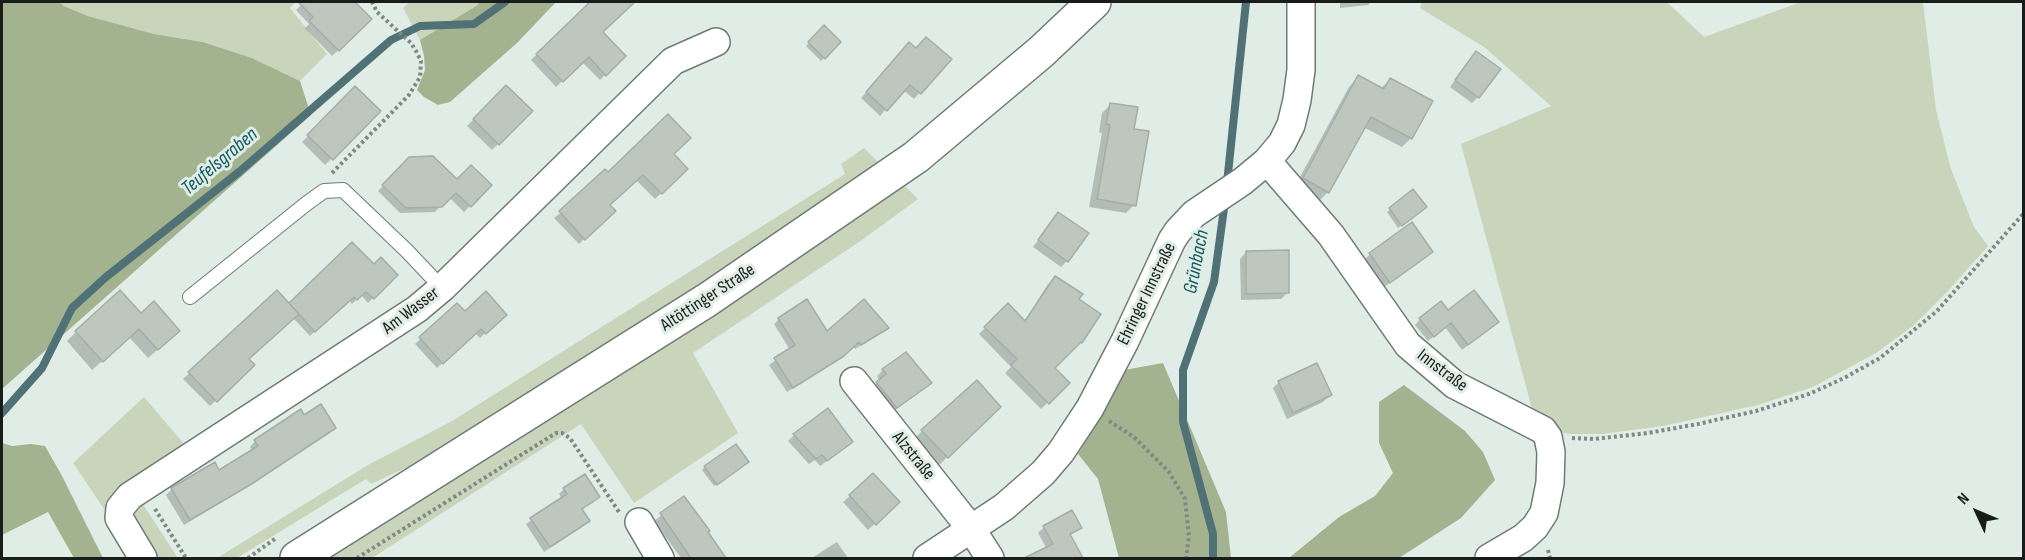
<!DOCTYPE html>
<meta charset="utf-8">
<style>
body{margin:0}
#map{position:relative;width:2025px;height:560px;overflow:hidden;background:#dfede6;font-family:"Sofia Sans Condensed",sans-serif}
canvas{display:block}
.frame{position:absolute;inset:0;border:3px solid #181d1b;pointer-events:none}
.north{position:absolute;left:1947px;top:482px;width:60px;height:60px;-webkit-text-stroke:4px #dfede6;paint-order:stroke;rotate:314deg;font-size:16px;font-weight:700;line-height:24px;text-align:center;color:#181d1b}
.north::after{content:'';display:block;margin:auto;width:21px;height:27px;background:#181d1b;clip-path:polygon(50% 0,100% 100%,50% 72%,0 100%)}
</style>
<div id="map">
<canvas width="2025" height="560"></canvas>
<div class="frame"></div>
<div class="north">N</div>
</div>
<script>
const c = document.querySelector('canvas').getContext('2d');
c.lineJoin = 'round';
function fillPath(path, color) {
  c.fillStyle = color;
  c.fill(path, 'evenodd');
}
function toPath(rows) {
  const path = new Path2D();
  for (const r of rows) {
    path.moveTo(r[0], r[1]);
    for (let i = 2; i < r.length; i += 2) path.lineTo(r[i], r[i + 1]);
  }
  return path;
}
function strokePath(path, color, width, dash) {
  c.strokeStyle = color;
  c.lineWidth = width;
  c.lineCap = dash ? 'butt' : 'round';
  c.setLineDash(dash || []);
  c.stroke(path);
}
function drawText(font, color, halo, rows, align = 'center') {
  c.font = font + ' "Sofia Sans Condensed",sans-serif';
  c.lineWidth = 6;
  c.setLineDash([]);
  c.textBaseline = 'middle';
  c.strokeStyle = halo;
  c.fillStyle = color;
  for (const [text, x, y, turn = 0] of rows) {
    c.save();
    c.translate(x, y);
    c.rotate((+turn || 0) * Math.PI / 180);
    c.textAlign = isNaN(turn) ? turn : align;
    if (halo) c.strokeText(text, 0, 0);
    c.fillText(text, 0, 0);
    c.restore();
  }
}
const green = toPath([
 [59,2,296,2,290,8,327,54,300,81,252,58,203,42,154,34,88,16,64,6],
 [409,2,480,2,476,6,420,40,403,8],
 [1422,2,1667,2,1704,37,1801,2,1923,2,1936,110,1951,169,1974,227,1988,246,1947,292,1913,326,1876,353,1813,387,1758,405,1663,426,1602,434,1571,434,1553,431,1535,420,1461,144,1551,106,1484,47,1420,8],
 [864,148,881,165,731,267,427,458,371,484,366,479,237,558,217,558,368,465,452,421,845,174,841,164],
 [905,186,918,199,862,240,693,353,738,433,634,503,581,424,372,558,322,558,680,333],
 [144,397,190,451,104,509,73,463],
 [142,503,178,558,155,558,135,523,135,513]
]);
const forest = toPath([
 [2,2,59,2,64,6,88,16,154,34,203,42,252,58,300,81,311,115,2,389],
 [480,2,556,2,517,43,450,102,438,105,424,97,417,90,425,70,424,56,420,40,476,6],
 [1163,363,1226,512,1231,558,1119,558,1098,479,1078,454,1100,418,1124,370],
 [1404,385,1465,431,1483,452,1495,480,1461,518,1399,558,1289,558,1339,517,1375,496,1393,473,1379,443,1379,402],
 [2,443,12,446,31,444,45,446,61,474,103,558,74,558,48,512,2,535]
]);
const shadow = toPath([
 [304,2,352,2,370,19,332,56,305,28,309,24,296,10],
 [592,2,633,2,601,32,624,56,600,80,582,62,556,87,531,60],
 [1340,2,1371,2,1368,5,1340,8],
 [824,27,839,42,821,61,806,46],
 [903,50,916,50,950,59,914,99,903,90,880,116,861,98],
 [1470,59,1478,97,1472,103,1450,87],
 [1358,77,1380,89,1390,80,1411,138,1402,147,1363,127,1328,192,1318,202,1294,188,1349,87],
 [506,87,531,111,492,150,467,126],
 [355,88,378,111,325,165,302,142],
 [1111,104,1133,130,1134,205,1126,213,1089,207,1102,133,1099,132,1102,113],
 [410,159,457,181,490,185,464,212,449,197,435,212,400,213,378,191],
 [686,169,655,199,636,180,608,205,614,211,579,244,554,218,608,175],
 [1413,191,1422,210,1398,228,1387,212],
 [1059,214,1067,261,1061,267,1033,247],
 [1412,224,1432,252,1383,288,1363,260],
 [352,244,374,266,396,275,368,303,361,295,352,304,349,300,310,336,293,318,247,360,253,365,210,406,183,379,277,292,289,306],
 [1246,252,1288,292,1281,299,1241,300,1240,259],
 [1055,278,1077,300,1053,368,1068,383,1041,409,1005,373,1011,367,979,334,1008,305,1024,322,1048,284],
 [457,305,464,313,505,315,480,338,475,333,437,368,415,344],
 [1447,312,1491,327,1462,350,1445,327,1428,341,1415,325,1420,319],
 [141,315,169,340,148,358,129,337,92,370,67,341,76,332],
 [779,319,827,333,887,328,855,349,853,346,837,360,787,392,769,365,790,350,774,324],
 [883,370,923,389,890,414,870,390,880,381,877,376],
 [1279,382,1330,395,1323,402,1287,419,1273,388],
 [999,407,937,467,913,440,922,431],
 [304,417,334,427,329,433,242,490,184,525,166,495,172,489,214,464,219,472,253,451,250,447,255,441],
 [794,435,844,448,820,466,815,460,809,464,788,441],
 [744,465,714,486,702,470,705,467],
 [873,475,898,502,868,530,843,502],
 [564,489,598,497,581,510,588,521,583,526,544,552,526,524,562,499,559,494],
 [684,498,706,533,724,558,681,558,654,521],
 [1044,527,1080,528,1069,536,1081,558,1031,558,1047,549,1038,533],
 [837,542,848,558,812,558]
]);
const stream = toPath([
 [1227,183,1246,2],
 [2,413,42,368,72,308,106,277,239,172,391,40,420,26,474,24,505,2],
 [1213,558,1213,534,1183,422,1183,370,1214,282,1225,201]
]);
const building = toPath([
 [298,2,355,2,372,19,339,51,309,21,313,17,298,2],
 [590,2,635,2,603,32,626,56,606,76,589,57,563,82,536,54,590,2],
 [824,25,841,42,825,59,808,42,824,25],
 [926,37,952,59,921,94,910,85,887,111,866,92,909,42,916,48,926,37],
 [1476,51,1501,69,1479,98,1455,80,1476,51],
 [1358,75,1384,89,1390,78,1433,101,1412,139,1371,117,1329,193,1303,178,1358,75],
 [506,85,533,111,499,145,473,119,506,85],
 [355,86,381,111,333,160,307,135,355,86],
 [1110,103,1138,107,1134,129,1149,131,1136,206,1097,199,1110,125,1106,124,1110,103],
 [668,114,691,138,674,154,688,169,662,194,643,175,610,205,616,211,585,240,559,211,605,169,608,172,668,114],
 [433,156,457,179,471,165,492,185,471,207,456,193,442,207,406,208,382,185,409,157,433,156],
 [1413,189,1427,207,1402,226,1389,208,1413,189],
 [1058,212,1089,233,1068,262,1038,240,1058,212],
 [1412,222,1433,252,1390,283,1369,253,1412,222],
 [352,242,374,264,381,257,398,275,374,299,366,292,357,300,354,297,315,332,289,303,352,242],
 [1289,250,1289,293,1246,294,1246,251,1289,250],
 [1055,276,1083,294,1079,299,1101,314,1082,343,1081,342,1055,368,1070,383,1049,404,1011,365,1017,359,984,327,1008,303,1025,321,1055,276],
 [120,290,141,313,154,301,180,331,158,350,139,329,103,362,75,331,120,290],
 [277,290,299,314,249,359,255,365,217,402,188,372,277,290],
 [1474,290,1499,322,1468,345,1451,323,1434,337,1419,318,1441,301,1448,310,1474,290],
 [486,291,507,315,486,334,481,329,443,364,419,337,457,303,465,311,486,291],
 [807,299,827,331,864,299,889,328,861,345,859,342,844,356,793,388,774,358,795,345,778,318,807,299],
 [906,352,932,383,897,408,876,382,886,374,882,369,906,352],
 [1317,363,1332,395,1293,413,1278,381,1317,363],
 [977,380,1001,407,948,458,921,430,977,380],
 [321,404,336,428,250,485,190,520,171,488,215,462,219,470,258,446,254,440,301,409,304,415,321,404],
 [828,408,853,442,827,461,822,455,816,459,793,434,828,408],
 [736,444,749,462,717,485,704,466,736,444],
 [873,473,900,502,876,525,849,495,873,473],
 [585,474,600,497,582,509,590,521,550,547,530,518,567,494,563,488,585,474],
 [684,496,710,531,708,532,726,558,691,558,660,513,684,496],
 [1072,510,1082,528,1070,534,1083,558,1024,558,1053,544,1043,526,1072,510]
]);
const path = toPath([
 [332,173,409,95,420,77,421,61,416,51,411,43,377,12,372,2],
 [1109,421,1134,437,1169,472,1185,499,1189,536,1186,558],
 [1572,438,1594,439,1648,433,1698,424,1756,411,1809,394,1844,378,1880,358,1937,311,2024,213],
 [155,509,186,558],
 [1548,550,1550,558],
 [248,558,276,538],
 [357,558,556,433,562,433,570,438,619,512]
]);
const service = toPath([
 [190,297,306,204,324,191,343,190,407,251,442,288]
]);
const minor = toPath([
 [1267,161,1331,235,1408,345,1455,385,1543,430,1548,437,1551,452,1550,483,1544,513,1535,527,1523,538,1489,558],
 [854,381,972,530,990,558],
 [639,522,660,558],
 [143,558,119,518,120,508,130,496,417,309,442,288,673,61,716,42],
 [927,558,1004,507,1043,473,1061,452,1090,408,1125,341,1172,240,1178,231,1194,214,1243,181,1267,161,1282,143,1291,125,1297,100,1301,70,1301,2]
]);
const secondary = toPath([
 [297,558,707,300,916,157,1041,52,1094,2]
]);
const streetNames = [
 ["Ehringer Innstraße",1147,294,-64],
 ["Altöttinger Straße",708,298,-33],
 ["Am Wasser",411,311,-37],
 ["Innstraße",1442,371,37],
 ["Alzstraße",913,456,51]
];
const waterNames = [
 ["Teufelsgraben",220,162,-40],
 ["Grünbach",1197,262,-79]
];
fillPath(green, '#c9d5ba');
fillPath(forest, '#a3b390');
fillPath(shadow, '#0003');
strokePath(stream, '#507277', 8);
fillPath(building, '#bdc7bd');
strokePath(building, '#a4aea5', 1.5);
strokePath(service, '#6e7b75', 16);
strokePath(minor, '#6e7b75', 30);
strokePath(secondary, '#6e7b75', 36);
strokePath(path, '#7f8984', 4, [3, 3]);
strokePath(service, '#fff', 14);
strokePath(minor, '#fff', 27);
strokePath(secondary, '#fff', 33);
drawText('18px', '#181d1b', '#dfede6', streetNames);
drawText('italic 20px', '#145861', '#dfede6', waterNames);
</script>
